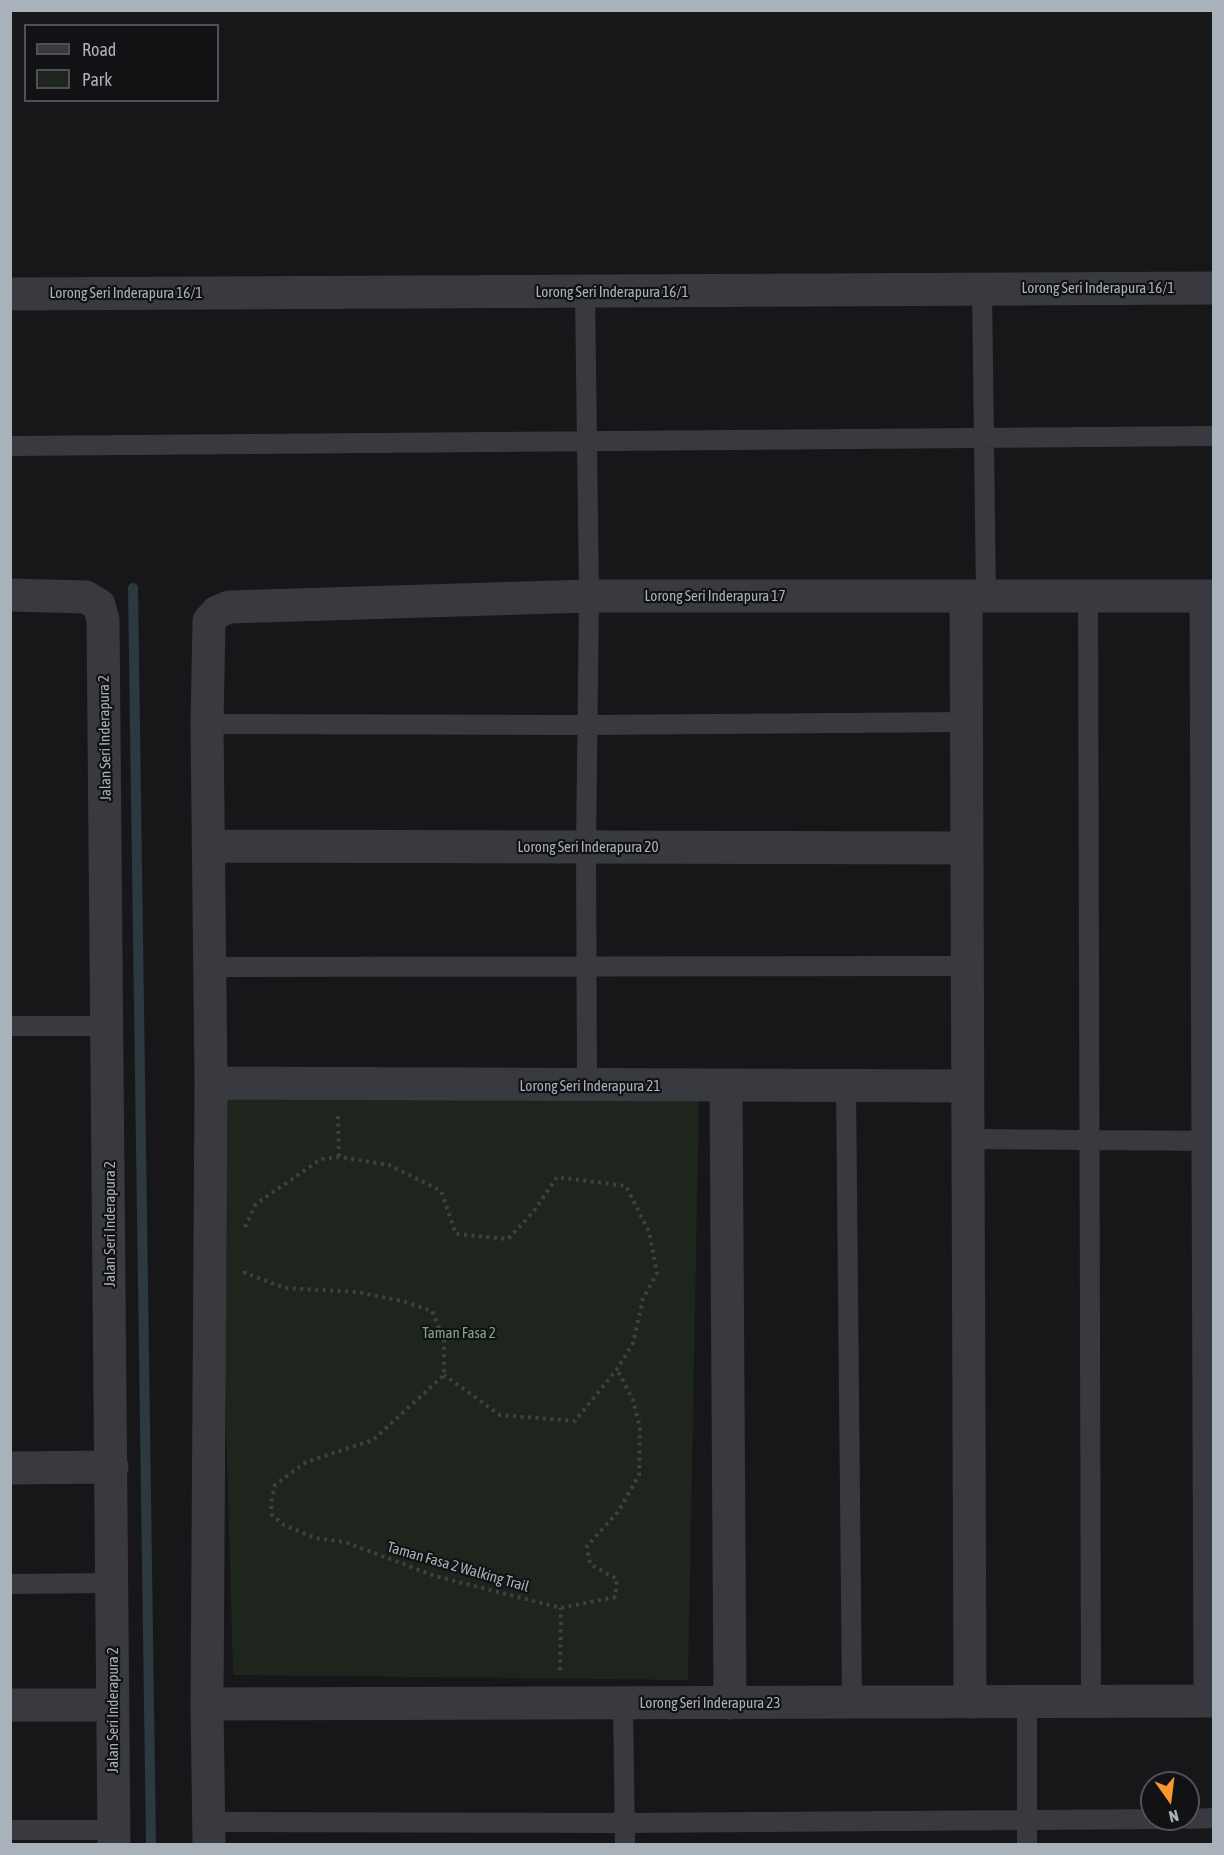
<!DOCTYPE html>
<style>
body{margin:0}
#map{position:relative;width:1224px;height:1855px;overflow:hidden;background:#171719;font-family:"Asap Condensed",sans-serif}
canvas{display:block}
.frame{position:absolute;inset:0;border:12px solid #a9b1ba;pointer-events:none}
.legend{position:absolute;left:24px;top:24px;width:195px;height:78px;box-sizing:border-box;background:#121214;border:2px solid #4e5256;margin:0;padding:8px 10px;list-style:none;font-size:18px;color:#a9b1ba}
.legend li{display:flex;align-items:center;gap:12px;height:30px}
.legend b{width:30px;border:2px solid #4e5256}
.north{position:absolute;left:1140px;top:1771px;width:60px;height:60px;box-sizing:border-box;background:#121214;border:2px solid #4e5256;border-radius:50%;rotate:166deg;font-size:16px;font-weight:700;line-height:24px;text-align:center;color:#a9b1ba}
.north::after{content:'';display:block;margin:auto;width:21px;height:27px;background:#fa972f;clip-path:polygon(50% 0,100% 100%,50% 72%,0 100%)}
</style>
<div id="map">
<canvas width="1224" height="1855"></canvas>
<div class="frame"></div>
<ul class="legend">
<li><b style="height:8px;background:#383a3f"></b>Road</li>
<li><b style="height:16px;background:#1d251d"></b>Park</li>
</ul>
<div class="north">N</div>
</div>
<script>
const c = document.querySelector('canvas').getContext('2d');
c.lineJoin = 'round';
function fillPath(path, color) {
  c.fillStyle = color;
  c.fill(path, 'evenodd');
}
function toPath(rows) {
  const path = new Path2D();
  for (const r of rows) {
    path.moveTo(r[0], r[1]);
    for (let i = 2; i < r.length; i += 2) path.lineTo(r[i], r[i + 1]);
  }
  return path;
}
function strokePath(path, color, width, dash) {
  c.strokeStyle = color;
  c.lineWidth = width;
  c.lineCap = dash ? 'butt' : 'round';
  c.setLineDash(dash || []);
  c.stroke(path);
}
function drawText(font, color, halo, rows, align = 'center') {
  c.font = font + ' "Asap Condensed",sans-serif';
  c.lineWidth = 4.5;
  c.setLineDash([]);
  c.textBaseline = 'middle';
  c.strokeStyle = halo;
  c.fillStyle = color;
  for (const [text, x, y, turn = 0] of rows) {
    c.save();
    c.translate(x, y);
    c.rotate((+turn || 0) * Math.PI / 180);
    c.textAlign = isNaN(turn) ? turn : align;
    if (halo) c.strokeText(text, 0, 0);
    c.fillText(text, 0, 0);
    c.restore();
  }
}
const green = toPath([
 [217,1093,699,1098,688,1680,233,1675]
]);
const stream = toPath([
 [133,588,151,1844]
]);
const path = toPath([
 [338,1116,339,1157],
 [245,1227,256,1204,321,1159,339,1157,389,1165,441,1191,456,1234,508,1239,534,1211,557,1177,626,1186,649,1232,657,1273,643,1299,633,1343,617,1369,575,1421,500,1415,444,1375],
 [245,1271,245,1273,285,1288,357,1292,402,1301,432,1311,444,1340,444,1375,373,1440,306,1462,275,1485,271,1504,272,1515,284,1525,315,1538,345,1542,435,1576,561,1608,615,1597,617,1579,590,1564,587,1546,618,1512,639,1475,640,1428,633,1400,617,1369],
 [560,1670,561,1608]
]);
const service = toPath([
 [982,288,986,597],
 [585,292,589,596,586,847,587,1086],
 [10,446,1214,436],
 [1088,596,1091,1701],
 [207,724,587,725,967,722],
 [208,967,968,966],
 [10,1026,108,1026],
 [846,1086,852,1702],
 [968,1139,1214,1141],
 [10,1584,113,1583],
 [1027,1701,1027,1844],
 [623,1703,625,1844],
 [1188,1819,1214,1818],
 [209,1822,624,1823,1167,1819],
 [10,1830,114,1830]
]);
const minor = toPath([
 [10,294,1214,288],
 [10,595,86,597,99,605,103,620,114,1844],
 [966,596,970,1702],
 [1206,596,1210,1701],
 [208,846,967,848],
 [211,1083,968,1086],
 [726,1086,730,1703],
 [10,1468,112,1467],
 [207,1704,1214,1701],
 [10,1705,112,1705],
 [209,1844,207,1704,211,1083,207,724,209,621,217,612,229,607,589,596,1214,596]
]);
const streetNames = [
 ["Lorong Seri Inderapura 16/1",1098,288],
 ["Lorong Seri Inderapura 16/1",612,292],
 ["Lorong Seri Inderapura 16/1",126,293],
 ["Lorong Seri Inderapura 17",715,596],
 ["Jalan Seri Inderapura 2",105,738,-91],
 ["Lorong Seri Inderapura 20",588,847],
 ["Lorong Seri Inderapura 21",590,1086],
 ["Jalan Seri Inderapura 2",110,1224,-90],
 ["Taman Fasa 2 Walking Trail",458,1567,16],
 ["Lorong Seri Inderapura 23",710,1703],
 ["Jalan Seri Inderapura 2",113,1710,-90]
];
const parkNames = [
 ["Taman Fasa 2",459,1333]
];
fillPath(green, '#1d251d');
strokePath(stream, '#2c393e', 10);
strokePath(path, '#3e4146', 4, [3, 4.5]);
strokePath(service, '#383a3f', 20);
strokePath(minor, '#383a3f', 33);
drawText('15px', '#a9b1ba', '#121214', streetNames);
drawText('15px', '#82a67f', '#121214', parkNames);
</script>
